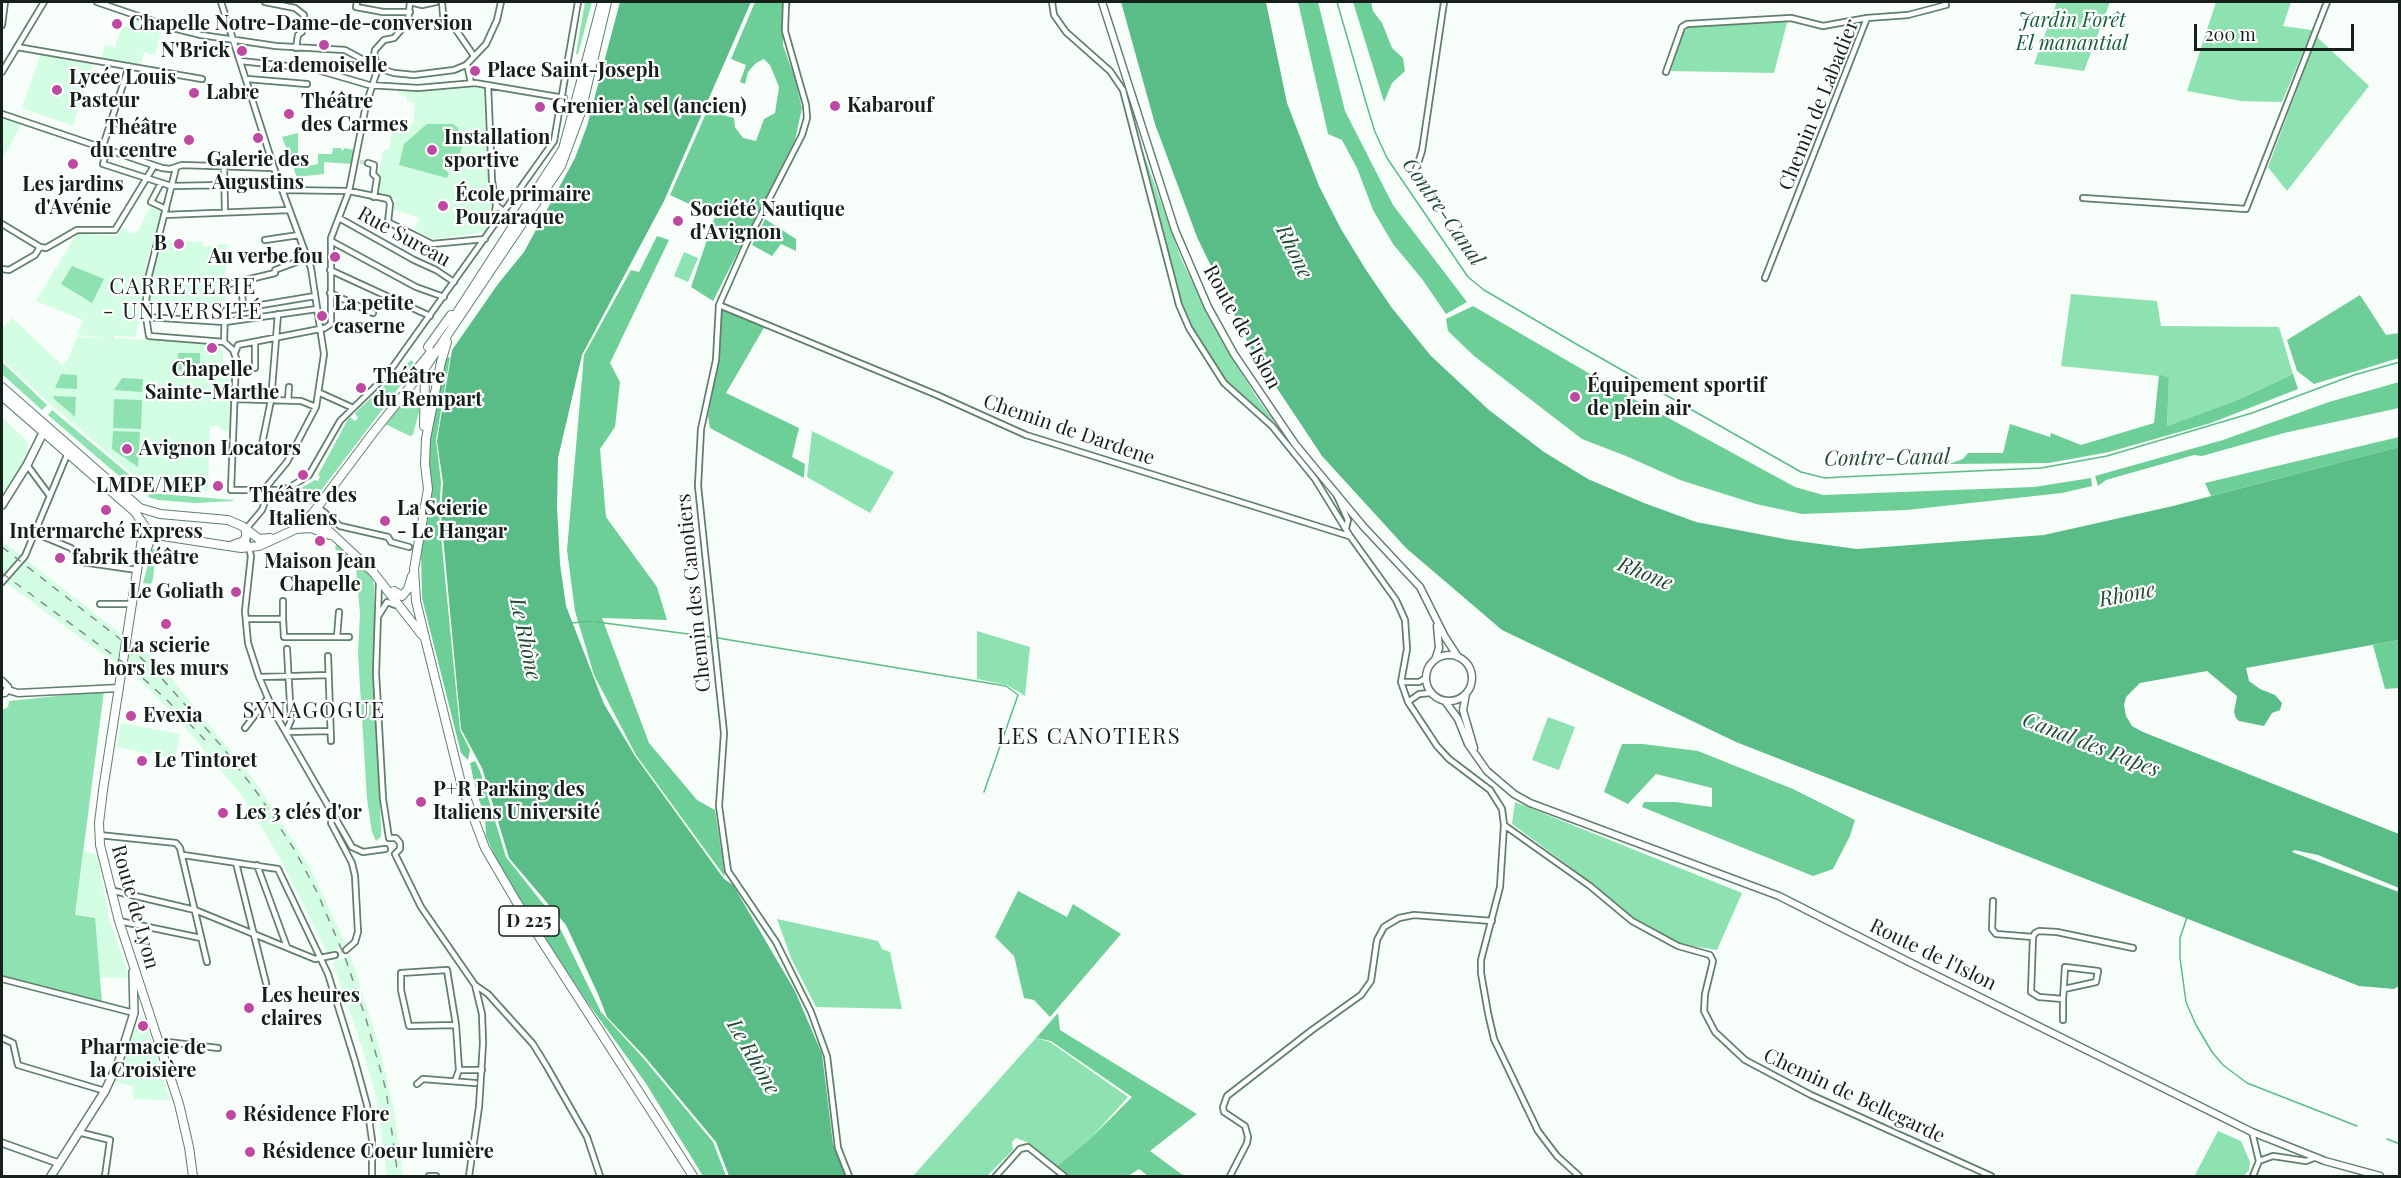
<!DOCTYPE html>
<meta charset="utf-8">
<style>
body{margin:0}
#map{position:relative;width:2401px;height:1178px;overflow:hidden;background:#f7fdf9;font-family:"Playfair Display",serif}
canvas{display:block}
.frame{position:absolute;inset:0;border:3px solid #142019;pointer-events:none}
.scale{position:absolute;left:2194px;top:24px;width:160px;height:27px;box-sizing:border-box;border:3px solid #142019;border-top:0;padding-left:8px;font-size:18px;line-height:21px;white-space:nowrap;color:#142019;-webkit-text-stroke:4px #fff;paint-order:stroke}
</style>
<div id="map">
<canvas width="2401" height="1178"></canvas>
<div class="frame"></div>
<div class="scale">200 m</div>
</div>
<script>
const c = document.querySelector('canvas').getContext('2d');
c.lineJoin = 'round';
function fillPath(path, color) {
  c.fillStyle = color;
  c.fill(path, 'evenodd');
}
function toPath(rows) {
  const path = new Path2D();
  for (const r of rows) {
    if (r.length === 3) {
      path.moveTo(r[0] + r[2], r[1]);
      path.arc(r[0], r[1], r[2], 0, 2 * Math.PI);
      continue;
    }
    path.moveTo(r[0], r[1]);
    for (let i = 2; i < r.length; i += 2) path.lineTo(r[i], r[i + 1]);
  }
  return path;
}
function strokePath(path, color, width, dash) {
  c.strokeStyle = color;
  c.lineWidth = width;
  c.lineCap = dash ? 'butt' : 'round';
  c.setLineDash(dash || []);
  c.stroke(path);
}
function drawText(font, color, halo, rows, align = 'center') {
  c.font = font + ' "Playfair Display",serif';
  c.lineWidth = 4.5;
  c.setLineDash([]);
  c.textBaseline = 'middle';
  c.strokeStyle = halo;
  c.fillStyle = color;
  for (const [text, x, y, turn = 0] of rows) {
    c.save();
    c.translate(x, y);
    c.rotate((+turn || 0) * Math.PI / 180);
    c.textAlign = isNaN(turn) ? turn : align;
    if (halo) c.strokeText(text, 0, 0);
    c.fillText(text, 0, 0);
    c.restore();
  }
}
const built = toPath([
 [130,14,152,22,151,28,161,32,155,55,144,52,140,66,101,59,105,45,115,47,122,26,127,27],
 [41,53,94,61,73,126,22,108],
 [468,87,484,88,487,167,492,204,486,232,433,239,415,230,419,218,393,209,395,199,376,194,383,150,389,150,393,127,396,128,398,122,413,125,415,103,407,101,407,96,398,95,398,91],
 [2,117,21,125,2,160],
 [150,207,162,211,146,264,143,316,140,316,135,337,114,336,114,338,220,343,220,350,223,351,223,374,233,375,230,432,222,430,219,426,210,426,208,491,150,487,149,488,49,403,2,359,2,329,12,318,62,365,68,360,77,337,108,338,77,335,83,320,36,301,77,233,117,236,122,228,134,234,136,231,138,231],
 [159,240,203,242,203,247,228,244,224,284,227,310,147,308],
 [2,417,28,442,26,455,20,469,2,495],
 [2,541,116,630,153,656,254,780,309,865,346,945,328,954,280,858,263,830,243,797,179,720,136,676,97,650,2,580],
 [121,723,180,734,175,759,117,747],
 [84,851,97,855,109,919,130,978,100,977,94,918,75,916],
 [350,955,378,1042,394,1109,403,1176,387,1176,376,1096,363,1050,333,963],
 [144,1017,170,1100,133,1099,133,1086,115,1082,127,1054,138,1019]
]);
const green = toPath([
 [585,2,592,2,578,54,576,54],
 [2057,2,2110,2,2084,71,2034,64],
 [2216,2,2291,2,2283,26,2312,30,2282,102,2241,101,2187,91],
 [1788,19,1774,73,1671,71,1682,34,1690,26],
 [2317,37,2369,86,2287,191,2268,167],
 [427,124,453,124,458,128,462,147,460,153,449,161,445,170,449,173,447,178,399,165,404,144],
 [298,133,298,163,301,167,318,164,318,154,332,154,333,148,341,148,342,151,345,148,354,150,352,164,324,162,324,174,305,176,304,183,299,183,282,137],
 [1142,149,1182,261,1227,350,1259,401,1276,423,1230,388,1184,315,1143,159],
 [684,252,698,258,688,282,674,276],
 [72,266,104,279,92,303,61,284],
 [2071,294,2157,301,2161,326,2279,327,2293,374,2240,399,2167,426,2169,377,2061,366],
 [178,353,200,353,200,371,177,370],
 [411,360,416,365,310,505,294,492,315,480,318,481,320,476,318,475,348,419,350,417,355,421,358,418,355,413],
 [2,362,47,405,42,410,2,374],
 [61,374,77,375,77,389,55,388],
 [122,378,143,379,142,392,114,390],
 [54,396,76,397,75,417,53,398],
 [411,396,418,402,420,408,413,435,410,436,385,424,408,397],
 [114,399,142,400,141,429,113,428],
 [52,410,137,481,132,487,48,415],
 [113,431,140,432,138,467,112,449],
 [812,431,894,472,870,513,807,477],
 [149,493,233,500,233,501,195,503,158,500,148,497],
 [336,544,371,576,374,584,374,689,381,827,381,837,376,841,372,832,367,799,358,654,360,613,356,568,335,549],
 [152,549,156,549,153,579,151,584,143,583],
 [977,631,1030,647,1025,696,1007,685,977,679],
 [104,691,75,915,95,918,102,1002,2,976,2,710,8,707,9,701],
 [1548,717,1575,727,1559,770,1532,760],
 [1515,802,1742,893,1717,950,1679,944,1632,919,1569,866,1512,824],
 [777,919,878,941,882,949,890,952,902,1009,816,1007,791,958],
 [1036,1038,1050,1042,1128,1097,1090,1139,1056,1167,1027,1142,1016,1138,1012,1142,1013,1150,987,1176,913,1176],
 [2218,1131,2241,1141,2250,1162,2249,1170,2244,1176,2195,1175]
]);
const forest = toPath([
 [755,2,784,2,783,45,794,76,802,108,795,140,713,301,691,287,715,216,670,195,707,111,734,118,735,127,743,138,756,141,764,119,775,113,779,87,770,65,764,59,756,63,748,72,745,84,740,82,746,65,731,59],
 [1298,2,1318,2,1345,111,1393,205,1467,302,1446,314,1422,279,1393,244,1373,210,1357,168,1342,140,1328,134],
 [1353,2,1371,2,1373,11,1382,23,1392,48,1403,58,1405,71,1392,83,1384,102],
 [765,219,796,239,796,251,781,244,772,256,752,245],
 [657,236,669,240,610,363,620,382,615,427,600,449,606,517,657,587,667,620,602,618,649,743,697,800,715,810,725,877,636,755,594,675,575,611,567,550,584,355,631,270,639,272],
 [2360,295,2386,335,2399,333,2399,358,2314,384,2297,371,2287,340],
 [1473,306,1630,397,1795,487,1823,495,2034,487,2091,478,2092,486,2062,493,1907,510,1802,514,1756,504,1680,480,1626,456,1582,439,1474,356,1448,331,1446,319],
 [721,307,765,326,726,393,799,428,792,457,805,464,804,478,710,428,708,416,718,360],
 [450,357,436,440,441,482,439,513,444,567,460,730,470,750,468,760,461,753,422,598,421,552,429,513,431,489,428,447,444,365,446,358],
 [2293,374,2298,389,2211,423,2109,452,2049,463,1949,464,1963,459,1968,453,2003,453,2010,424,2050,437,2051,433,2081,445,2154,423,2159,375,2169,377,2167,426,2240,399],
 [2399,382,2399,408,2284,433,2202,456,2194,455,2106,480,2098,486,2095,476,2223,440,2329,402],
 [2399,437,2399,447,2211,496,2205,483],
 [2399,640,2399,688,2385,689,2373,645],
 [1622,744,1643,744,1698,751,1793,789,1855,820,1850,836,1833,869,1813,876,1642,807,1644,802,1675,802,1712,807,1712,788,1656,774,1628,804,1604,792],
 [475,761,480,771,506,857,556,920,601,1012,644,1059,713,1142,726,1176,703,1176,645,1082,585,999,504,876,486,836,485,815,477,795,470,763],
 [1018,891,1067,917,1073,904,1121,934,1050,1017,1034,1000,1024,998,1014,956,995,937],
 [1058,1013,1060,1030,1197,1114,1150,1151,1184,1176,1148,1176,1139,1169,1128,1176,1068,1176,1056,1167,1090,1139,1132,1097,1051,1041,1036,1038]
]);
const water = toPath([
 [620,2,751,2,664,201,582,355,558,458,557,507,560,564,566,606,604,704,635,756,724,879,733,885,795,991,822,1054,833,1144,846,1176,729,1176,716,1142,645,1057,607,1017,598,994,566,925,509,858,482,768,461,729,441,515,443,483,437,441,452,350,498,284,524,252,575,158,587,126],
 [1121,2,1266,2,1287,103,1319,186,1341,229,1366,270,1392,308,1431,356,1489,410,1544,452,1588,479,1644,503,1696,522,1790,540,1857,549,2044,535,2173,506,2399,447,2399,640,2246,668,2249,681,2260,689,2275,695,2282,703,2280,710,2272,713,2264,726,2239,721,2236,718,2234,712,2237,696,2207,671,2140,683,2126,697,2124,705,2126,716,2132,726,2143,732,2399,834,2399,888,2318,855,2294,850,2292,852,2399,892,2399,986,2394,989,2359,986,1736,742,1502,630,1406,548,1322,456,1251,349,1197,237,1155,124]
]);
const stream = toPath([
 [1337,2,1367,106,1375,132,1387,158,1468,277,1484,290,1578,345,1801,472,1825,478,1841,477,2041,468,2107,456,2252,413,2354,375,2400,362],
 [789,9,790,2],
 [597,622,711,637],
 [572,623,592,621],
 [718,638,1006,686,1018,695,984,792],
 [2187,917,2180,938,2180,958,2186,1002,2196,1025,2212,1052,2223,1065,2247,1083,2357,1126],
 [2387,1139,2400,1144]
]);
const minorTunnel = toPath([
 [360,162,368,163],
 [335,955,346,950]
]);
const minor = toPath([
 [97,2,173,28,201,35,276,46,345,50,371,64,376,64],
 [221,2,274,168,311,268,324,354,316,407,287,462,268,485,266,496],
 [265,2,295,8,304,15,302,32,298,35,296,48],
 [357,2,356,7,383,12,410,12],
 [410,2,422,5,436,2],
 [442,2,444,26,454,27,474,56],
 [786,2,785,31,806,105,807,118,802,135,746,244,719,305,716,360,701,429,698,486,724,733,719,806,728,871,776,942,811,1012,827,1056,838,1148,849,1176],
 [1052,2,1054,15,1066,32,1110,71,1123,90,1179,305,1189,328,1224,383,1272,426,1315,479,1350,536,1396,600,1405,620,1407,649,1401,682,1408,702,1437,746,1449,759,1490,790,1502,809,1504,825,1500,887,1481,960,1481,973,1488,1013,1494,1039,1538,1131,1557,1156,1579,1176],
 [2,25,5,2],
 [17,47,202,79],
 [241,61,314,69,369,85,418,88,475,83,564,98],
 [467,64,471,83],
 [377,65,374,55,375,50,384,40,394,38,408,22,410,2],
 [378,68,394,73,414,75,454,70,466,65,486,44,497,20,501,2],
 [2,72,44,2],
 [1666,72,1682,27,1687,24,1791,18,1823,26,1867,18],
 [247,79,307,84],
 [488,85,492,181,496,205,517,222],
 [2,114,162,168,170,169,182,165,274,168],
 [111,121,139,131],
 [102,149,129,66],
 [107,150,103,164,171,186,280,184],
 [368,163,374,165,373,174,377,178,374,197],
 [224,166,225,212],
 [176,168,149,275,145,310,149,336,224,342],
 [1414,175,1422,151,1444,2],
 [161,183,151,202,166,209],
 [283,190,349,191,388,199,390,204,388,222,432,244,485,239],
 [2083,198,2246,209,2327,2],
 [164,215,289,210],
 [339,218,414,260,436,270,454,282],
 [2,224,40,247],
 [493,226,496,205],
 [265,240,299,235],
 [331,241,416,287,444,297],
 [40,247,46,248,77,230,115,230,154,166],
 [2,269,9,270,35,255,40,247],
 [330,270,430,316],
 [1765,278,1867,18,1908,15,1946,5,1945,2],
 [241,282,243,304],
 [225,285,275,273,275,270,307,258],
 [330,293,373,313],
 [719,305,937,395,1026,435,1349,536],
 [146,317,225,322,317,309],
 [224,342,233,350,236,358,231,490,281,490,289,488,309,475,340,421,387,375,554,141,578,2],
 [224,342,225,311,315,296],
 [235,353,238,345,325,328,331,324,331,238,349,191,366,105,378,68],
 [236,370,255,368,255,343],
 [320,393,351,407],
 [235,399,301,401,316,407],
 [288,400,289,387],
 [261,449,271,400,278,314],
 [27,465,50,496],
 [1337,496,1348,520,1346,528],
 [318,507,340,526,388,537,391,542,409,547],
 [246,529,262,510,266,499],
 [35,533,71,548,82,562,137,570],
 [246,537,251,556,245,611,248,643,259,677,274,712,352,847,363,852,385,849],
 [2,582,25,556,67,455],
 [379,582,376,673,383,799,389,838],
 [283,601,283,619],
 [100,604,132,604],
 [379,615,387,602,395,605],
 [246,619,283,619,284,637,349,637],
 [337,637,339,612],
 [287,649,291,720,286,732,330,731],
 [328,656,331,741],
 [259,677,328,675],
 [1401,682,1419,682,1426,678],
 [1408,702,1419,694,1431,693],
 [245,728,268,698],
 [333,816,331,823,352,863,355,876,358,932,355,942,346,950],
 [1504,825,1590,886,1632,921,1678,946,1710,955,1713,961,1705,994,1704,1011,1715,1032,1745,1060,1811,1095,1991,1176],
 [99,835,176,843,180,848,207,962],
 [389,838,396,838,400,843,400,849,395,854],
 [395,854,421,907,475,985,488,994,533,1044,546,1065,587,1137,600,1176],
 [183,855,278,869,328,974,355,1061,367,1105,372,1140,372,1176],
 [236,863,266,983],
 [257,865,287,947],
 [110,890,195,910,315,959,335,955],
 [1993,901,1992,929,1996,934,2033,937,2035,933,2039,931,2057,932,2133,948],
 [119,921,201,938],
 [2033,937,2031,992,2039,997,2063,999],
 [2,979,134,1013],
 [2063,1020,2063,999,2065,967,2098,971,2096,982,2064,989],
 [2,1038,13,1043,18,1065,105,1091],
 [159,1041,218,1048],
 [459,1070,482,1070],
 [455,1081,459,1070,456,1025,447,970,401,973,401,990,409,1026,456,1025],
 [417,1084,423,1079,475,1083],
 [78,1132,110,1140,105,1176],
 [2252,1132,2259,1161,2253,1176],
 [2259,1161,2273,1156,2306,1161,2314,1158],
 [429,1176,436,1176],
 [469,1176,479,1107,483,1043,482,1014,475,985],
 [996,1176,1020,1149,1028,1147,1064,1176],
 [1230,1176,1247,1143,1248,1137,1245,1126,1224,1112,1223,1107,1227,1096,1312,1030,1361,995,1371,981,1377,940,1384,927,1399,918,1414,915,1492,921]
]);
const tertiary = toPath([
 [1102,2,1175,230,1208,307,1234,354,1295,444,1363,526,1420,587,1445,637,1458,657],
 [1449,678,23],
 [1435,660,1439,648,1437,626],
 [2,681,8,687,5,693,2,693],
 [8,690,18,693,119,688],
 [1466,694,1463,710,1474,748],
 [1445,701,1458,719,1468,744,1487,771,1514,794,1530,803,1779,896,1907,961,2252,1132,2325,1161,2380,1176],
 [2,1143,58,1163]
]);
const secondary = toPath([
 [2,505,27,465,43,433,42,428],
 [51,1176,105,1091,119,1061,134,1013,133,972]
]);
const primary = toPath([
 [451,322,563,149,602,2],
 [428,347,451,315],
 [410,378,431,352],
 [2,387,140,508,160,514,228,520,242,526,259,539,270,538],
 [2,396,135,512,150,534,241,548,259,546,294,530,313,513,373,433,425,368,561,166,581,112,607,2],
 [424,426,425,374],
 [313,513,317,520,373,572,422,635],
 [144,526,103,790,99,823,100,845,119,921,179,1104,189,1147,193,1176],
 [295,529,311,528,330,535],
 [233,545,244,541,246,537,246,529],
 [144,557,150,540,156,536],
 [394,591,402,596,408,589,412,576],
 [425,638,416,601,414,569,428,489,425,464,426,439,441,362,447,342]
]);
const trunk = toPath([
 [425,638,462,787,485,848,516,901,693,1176]
]);
const rail = toPath([
 [2,547,124,642,157,673,224,749,258,794,294,849,317,892,346,960,366,1019,386,1090,398,1176],
 [2,573,136,672,167,700,205,740]
]);
const markers = [
 [117,24,6,"#bd49a3"],
 [324,45,6,"#bd49a3"],
 [242,51,6,"#bd49a3"],
 [475,71,6,"#bd49a3"],
 [57,90,6,"#bd49a3"],
 [194,93,6,"#bd49a3"],
 [835,106,6,"#bd49a3"],
 [540,107,6,"#bd49a3"],
 [289,114,6,"#bd49a3"],
 [258,138,6,"#bd49a3"],
 [189,140,6,"#bd49a3"],
 [432,150,6,"#bd49a3"],
 [73,164,6,"#bd49a3"],
 [443,206,6,"#bd49a3"],
 [678,221,6,"#bd49a3"],
 [179,244,6,"#bd49a3"],
 [335,257,6,"#bd49a3"],
 [322,316,6,"#bd49a3"],
 [212,348,6,"#bd49a3"],
 [361,388,6,"#bd49a3"],
 [1575,397,6,"#bd49a3"],
 [127,449,6,"#bd49a3"],
 [303,475,6,"#bd49a3"],
 [218,486,6,"#bd49a3"],
 [106,510,6,"#bd49a3"],
 [385,521,6,"#bd49a3"],
 [320,541,6,"#bd49a3"],
 [60,558,6,"#bd49a3"],
 [236,592,6,"#bd49a3"],
 [166,624,6,"#bd49a3"],
 [131,716,6,"#bd49a3"],
 [142,761,6,"#bd49a3"],
 [421,802,6,"#bd49a3"],
 [223,813,6,"#bd49a3"],
 [249,1008,6,"#bd49a3"],
 [143,1026,6,"#bd49a3"],
 [231,1115,6,"#bd49a3"],
 [250,1152,6,"#bd49a3"]
];
const shields = [
 [529,921,60]
];
const shieldNames = [
 ["D 225",529,921]
];
const parkNames = [
 ["Jardin Forêt",2072,21],
 ["El manantial",2072,44]
];
const poiNames = [
 ["Chapelle Notre-Dame-de-conversion",129,24],
 ["N'Brick",230,51,"right"],
 ["La demoiselle",324,66,"center"],
 ["Place Saint-Joseph",487,71],
 ["Lycée Louis",69,78],
 ["Pasteur",69,101],
 ["Labre",206,93],
 ["Théâtre",301,102],
 ["des Carmes",301,125],
 ["Kabarouf",847,106],
 ["Grenier à sel (ancien)",552,107],
 ["Théâtre",177,128,"right"],
 ["du centre",177,151,"right"],
 ["Installation",444,138],
 ["sportive",444,161],
 ["Galerie des",258,160,"center"],
 ["Augustins",258,183,"center"],
 ["Les jardins",73,185,"center"],
 ["d'Avénie",73,208,"center"],
 ["École primaire",455,195],
 ["Pouzaraque",455,218],
 ["Société Nautique",690,210],
 ["d'Avignon",690,233],
 ["B",167,244,"right"],
 ["Au verbe fou",323,257,"right"],
 ["La petite",334,304],
 ["caserne",334,327],
 ["Chapelle",212,370,"center"],
 ["Sainte-Marthe",212,393,"center"],
 ["Théâtre",373,377],
 ["du Rempart",373,400],
 ["Équipement sportif",1587,386],
 ["de plein air",1587,409],
 ["Avignon Locators",139,449],
 ["LMDE/MEP",206,486,"right"],
 ["Théâtre des",303,496,"center"],
 ["Italiens",303,519,"center"],
 ["La Scierie",397,509],
 ["- Le Hangar",397,532],
 ["Intermarché Express",106,532,"center"],
 ["fabrik théâtre",72,558],
 ["Maison Jean",320,562,"center"],
 ["Chapelle",320,585,"center"],
 ["Le Goliath",224,592,"right"],
 ["La scierie",166,646,"center"],
 ["hors les murs",166,669,"center"],
 ["Evexia",143,716],
 ["Le Tintoret",154,761],
 ["P+R Parking des",433,790],
 ["Italiens Université",433,813],
 ["Les 3 clés d'or",235,813],
 ["Les heures",261,996],
 ["claires",261,1019],
 ["Pharmacie de",143,1048,"center"],
 ["la Croisière",143,1071,"center"],
 ["Résidence Flore",243,1115],
 ["Résidence Coeur lumière",262,1152]
];
const streetNames = [
 ["Chemin de Labadier",1819,105,-68],
 ["Rue Sureau",404,237,29],
 ["Route de l'Islon",1242,327,61],
 ["Chemin de Dardene",1069,430,19],
 ["Chemin des Canotiers",694,593,-96],
 ["Route de Lyon",135,907,74],
 ["Route de l'Islon",1933,955,26],
 ["Chemin de Bellegarde",1854,1096,25]
];
const waterNames = [
 ["Contre-Canal",1443,212,55],
 ["Rhone",1294,252,64],
 ["Contre-Canal",1887,458,-1],
 ["Rhone",1645,574,22],
 ["Rhone",2127,595,-11],
 ["Le Rhône",525,639,78],
 ["Canal des Papes",2091,745,21],
 ["Le Rhône",753,1057,60]
];
const quarterNames = [
 ["CARRETERIE",183,287],
 ["- UNIVERSITÉ",183,312],
 ["SYNAGOGUE",314,711],
 ["LES CANOTIERS",1089,737]
];
fillPath(built, '#d4fee3');
fillPath(green, '#8ee1b1');
fillPath(forest, '#6dce98');
fillPath(water, '#5abc87');
strokePath(stream, '#5abc87', 1.5);
strokePath(minorTunnel, '#d5dcd7', 4.5, [4.5, 2]);
strokePath(minor, '#607f6c', 8);
strokePath(tertiary, '#607f6c', 9);
strokePath(secondary, '#607f6c', 10);
strokePath(primary, '#607f6c', 10);
strokePath(trunk, '#607f6c', 10);
strokePath(minor, '#fff', 4.5);
strokePath(tertiary, '#fff', 6);
strokePath(secondary, '#fff', 7);
strokePath(primary, '#fff', 8);
strokePath(trunk, '#fff', 8);
strokePath(rail, '#828c86', 1.5, [8, 8]);
for (const [x, y, r, color] of markers) {
  const dot = new Path2D();
  dot.arc(x, y, r, 0, 2 * Math.PI);
  c.fillStyle = color;
  c.fill(dot);
  strokePath(dot, '#fff', 2);
}
for (const [x, y, w] of shields) {
  const box = new Path2D();
  box.roundRect(x - w / 2, y - 15, w, 30, 4.5);
  c.fillStyle = '#fff';
  c.fill(box);
  strokePath(box, '#142019', 1.5);
}
drawText('bold 18px', '#142019', null, shieldNames);
drawText('italic 20px', '#155e3b', '#fff', parkNames);
drawText('bold 20px', '#142019', '#fff', poiNames, 'left');
drawText('20px', '#142019', '#fff', streetNames);
drawText('italic 21px', '#224b34', '#fff', waterNames);
c.letterSpacing = '1.5px';
drawText('22px', '#142019', '#fff', quarterNames);
c.letterSpacing = '0px';
</script>
